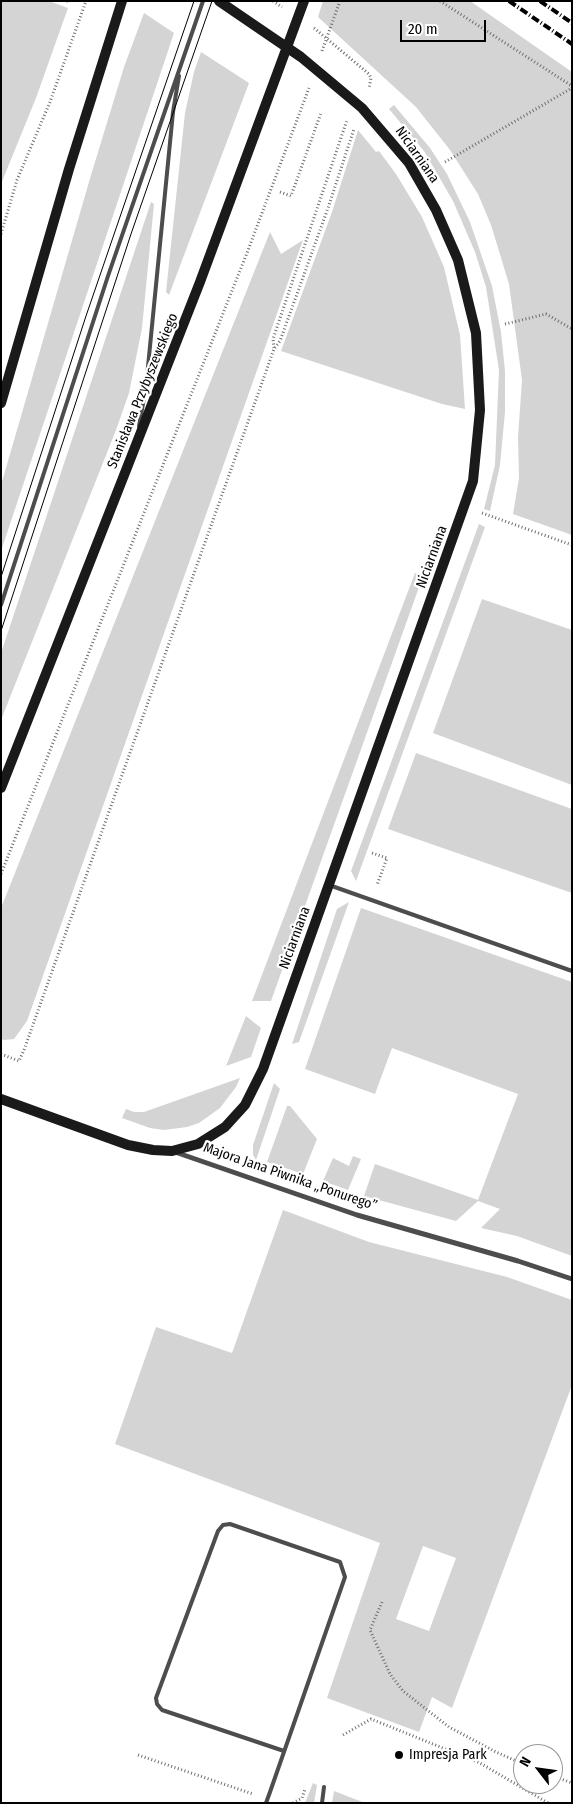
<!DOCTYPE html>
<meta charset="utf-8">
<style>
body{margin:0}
#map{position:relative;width:573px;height:1804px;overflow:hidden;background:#fff;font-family:"Fira Sans Condensed",sans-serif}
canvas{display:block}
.frame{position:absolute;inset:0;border:2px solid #000;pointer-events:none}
.north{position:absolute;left:513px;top:1744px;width:50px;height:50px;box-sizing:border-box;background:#fff;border:1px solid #999;border-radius:50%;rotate:300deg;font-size:14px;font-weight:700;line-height:20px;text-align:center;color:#000}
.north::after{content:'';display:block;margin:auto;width:18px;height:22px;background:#000;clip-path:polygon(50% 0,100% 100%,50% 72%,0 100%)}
.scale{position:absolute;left:400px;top:20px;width:86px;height:22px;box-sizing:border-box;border:2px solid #000;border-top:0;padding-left:6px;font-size:15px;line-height:18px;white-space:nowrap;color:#000;-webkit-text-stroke:4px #fff;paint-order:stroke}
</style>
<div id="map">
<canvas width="573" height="1804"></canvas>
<div class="frame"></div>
<div class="north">N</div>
<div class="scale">20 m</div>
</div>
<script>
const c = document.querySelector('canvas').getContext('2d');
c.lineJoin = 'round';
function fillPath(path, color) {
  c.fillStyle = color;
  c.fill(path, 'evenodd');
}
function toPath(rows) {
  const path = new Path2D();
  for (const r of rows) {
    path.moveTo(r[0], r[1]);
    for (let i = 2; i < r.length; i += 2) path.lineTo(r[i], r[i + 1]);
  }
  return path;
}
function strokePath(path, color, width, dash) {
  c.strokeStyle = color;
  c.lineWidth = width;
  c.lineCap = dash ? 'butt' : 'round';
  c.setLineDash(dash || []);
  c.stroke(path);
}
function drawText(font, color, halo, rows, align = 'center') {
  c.font = font + ' "Fira Sans Condensed",sans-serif';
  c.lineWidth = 4.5;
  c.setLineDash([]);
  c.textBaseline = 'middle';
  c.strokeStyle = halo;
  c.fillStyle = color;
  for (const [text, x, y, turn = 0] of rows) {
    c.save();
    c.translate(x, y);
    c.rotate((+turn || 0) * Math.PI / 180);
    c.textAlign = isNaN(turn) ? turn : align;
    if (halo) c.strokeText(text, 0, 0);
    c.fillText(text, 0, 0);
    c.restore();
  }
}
const green = toPath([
 [1,1,49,1,68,8,36,98,1,184],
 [323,1,470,1,572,72,572,535,513,514,519,478,518,437,522,380,509,284,491,225,478,194,450,150,416,107,318,17],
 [144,13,174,33,1,551,1,485,91,175,124,67],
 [201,52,249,83,169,295,166,292,185,113,194,72],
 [394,105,430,148,447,174,470,222,492,286,501,332,505,371,505,412,500,465,490,511,484,509,495,465,499,370,486,287,475,252,453,201,424,151,389,109],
 [358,130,376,152,379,151,396,174,422,217,444,267,460,335,465,409,442,404,281,351,332,212],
 [151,202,154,204,142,328,129,393,116,430,1,720,1,653],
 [270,232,281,254,303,240,27,1021,14,1039,4,1040,1,1039,1,908],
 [479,524,485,527,356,881,351,871],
 [415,573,423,576,271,1001,252,1001],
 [482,599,572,630,572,785,433,733],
 [416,753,572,809,572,893,388,829],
 [349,902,299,1042,292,1044,337,909],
 [361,908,572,982,572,1256,517,1236,481,1228,500,1209,478,1201,456,1221,364,1196,375,1164,478,1200,518,1094,392,1048,375,1094,305,1069],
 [246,1016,261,1028,251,1057,226,1066],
 [240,1078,236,1087,220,1108,199,1123,187,1127,164,1130,150,1128,122,1118,126,1109,134,1112,144,1112],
 [274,1083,280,1089,256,1160,253,1155,253,1145],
 [287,1106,290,1106,317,1139,303,1174,267,1162],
 [353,1156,361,1159,348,1190,323,1181,333,1158,349,1166],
 [283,1210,369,1242,507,1277,572,1300,572,1385,452,1708,432,1697,419,1732,327,1698,380,1543,115,1444,156,1327,232,1353],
 [423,1546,456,1558,429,1631,396,1619],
 [313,1783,317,1785,314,1803,305,1803],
 [334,1791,365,1803,332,1803]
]);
const path = toPath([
 [67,1,70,2],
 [273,1,282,7],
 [440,1,572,86],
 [314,28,369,74,371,78,369,88],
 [322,51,340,1],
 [445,162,572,88],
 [280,192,291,196,321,113],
 [1,234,17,180,50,102,86,1],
 [505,324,546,314,572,329],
 [274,348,273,339,347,120],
 [482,513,572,545],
 [372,853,387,858,377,885],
 [1,874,247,253,309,88],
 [1,1054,19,1061,24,1050,274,349,280,341,328,208,354,129],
 [382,1602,370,1630,390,1674,403,1691,449,1727,496,1752,523,1764],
 [343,1735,371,1719,480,1763,548,1803],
 [138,1755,253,1794],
 [553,1776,572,1783],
 [293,1803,302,1798,305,1789]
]);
const lane = toPath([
 [139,426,146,387,173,112,179,76],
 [1,605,108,276,203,1],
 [329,885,572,971],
 [266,1803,270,1792,345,1577,340,1562,230,1524,223,1525,218,1531,156,1698,157,1704,162,1710,284,1751],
 [322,1803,324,1787]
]);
const street = toPath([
 [175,1152,357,1215,518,1261,572,1279]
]);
const secondary = toPath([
 [1,403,69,169,122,1],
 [1,788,200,282,304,1],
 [1,1099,128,1145,153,1150,172,1151,198,1144,225,1127,245,1105,263,1069,473,481,480,410,476,333,458,260,436,210,409,163,362,108,301,57,219,1]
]);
const tram = toPath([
 [1,577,86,316,194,1],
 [1,631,131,234,212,1]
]);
const rail = toPath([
 [509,1,572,44],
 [540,1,572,23]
]);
const markers = [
 [399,1755,5,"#000"]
];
const streetNames = [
 ["Niciarniana",417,155,55],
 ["Stanisława Przybyszewskiego",143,391,-68],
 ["Niciarniana",432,557,-70],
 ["Niciarniana",295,938,-70],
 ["Majora Jana Piwnika „Ponurego”",290,1177,19]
];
const poiNames = [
 ["Impresja Park",409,1755]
];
fillPath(green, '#d4d4d4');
strokePath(path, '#6f6f6f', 3, [1, 2.5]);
strokePath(lane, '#4d4d4d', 4);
strokePath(street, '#4d4d4d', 5);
strokePath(secondary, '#1a1a1a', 10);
strokePath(tram, '#000', 1);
strokePath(rail, '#000', 4, [8, 2.5, 1, 2.5]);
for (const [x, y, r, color] of markers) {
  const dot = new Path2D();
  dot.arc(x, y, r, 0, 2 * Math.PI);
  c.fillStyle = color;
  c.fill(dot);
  strokePath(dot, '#fff', 2);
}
drawText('14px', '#000', '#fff', streetNames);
drawText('14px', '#000', '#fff', poiNames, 'left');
</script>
